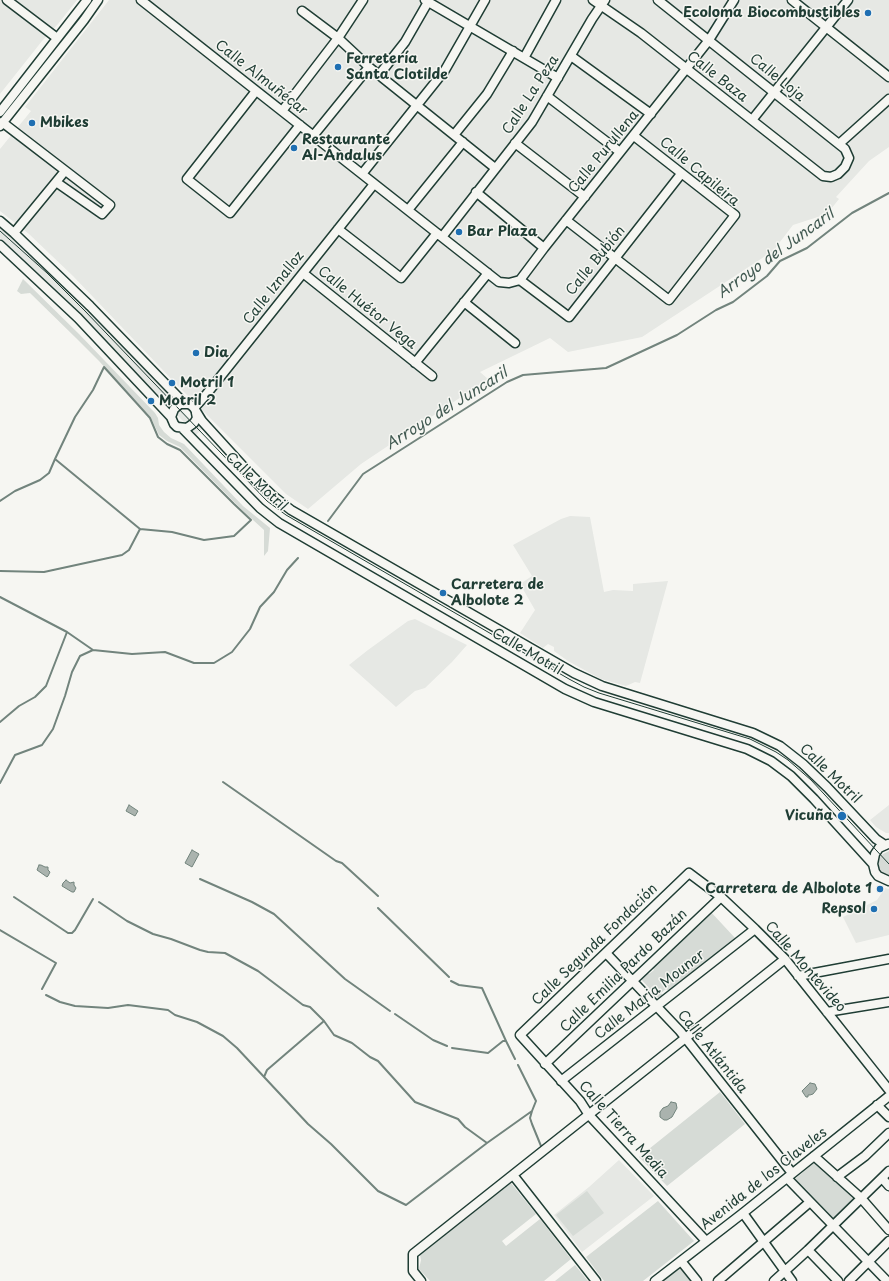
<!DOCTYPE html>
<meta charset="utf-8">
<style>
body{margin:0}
canvas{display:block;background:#f6f6f2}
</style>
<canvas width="889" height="1281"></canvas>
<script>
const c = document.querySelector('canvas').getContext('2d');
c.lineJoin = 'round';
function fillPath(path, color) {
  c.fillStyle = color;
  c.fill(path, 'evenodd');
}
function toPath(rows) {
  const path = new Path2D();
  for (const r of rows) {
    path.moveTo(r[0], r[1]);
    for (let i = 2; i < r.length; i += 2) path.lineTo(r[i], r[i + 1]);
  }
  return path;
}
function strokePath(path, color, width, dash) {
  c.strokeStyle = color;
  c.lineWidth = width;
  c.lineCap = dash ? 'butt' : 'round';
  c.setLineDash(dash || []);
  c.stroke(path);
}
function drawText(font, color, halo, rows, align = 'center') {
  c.font = font + ' "Playpen Sans",sans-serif';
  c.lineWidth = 3;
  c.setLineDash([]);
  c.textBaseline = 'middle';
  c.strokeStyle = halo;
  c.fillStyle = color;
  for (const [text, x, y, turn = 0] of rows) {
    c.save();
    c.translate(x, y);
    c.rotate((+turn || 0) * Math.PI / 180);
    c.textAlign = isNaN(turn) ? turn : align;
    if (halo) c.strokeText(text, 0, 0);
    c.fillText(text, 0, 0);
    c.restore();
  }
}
const built = toPath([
 [0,0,77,0,58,24,42,41,0,94],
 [109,0,889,0,889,147,869,161,836,197,839,199,827,214,793,225,773,251,642,337,568,352,550,338,480,372,488,379,361,464,308,509,286,494,180,388,73,276,29,234,0,211,0,149,31,111,25,107],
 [0,228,22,248,24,246,65,284,169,392,167,394,170,397,172,396,175,399,173,401,198,427,200,425,203,428,194,437,190,433,193,431,168,406,167,408,163,404,165,402,162,399,160,401,16,255,17,253,0,238],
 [570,516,590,517,604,592,613,590,633,591,633,584,668,581,640,683,635,682,626,686,601,679,568,661,554,651,554,647,548,644,543,648,520,633,535,610,520,584,532,576,513,545,561,519],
 [415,619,467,645,452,662,425,688,415,691,396,707,349,665,368,650,408,621],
 [889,805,889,833,886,833,876,827,870,820],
 [885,888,889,889,889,935,856,943,843,917,877,900],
 [619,1160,654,1196,582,1252,554,1215,589,1187]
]);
const green = toPath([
 [23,279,79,334,155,413,158,418,159,425,164,432,171,438,184,444,243,506,270,528,268,551,264,556,264,530,241,509,180,447,167,441,159,435,151,418,99,361,76,338,30,293,21,294,17,291],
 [889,851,889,878,881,874,878,865,880,857,883,854],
 [710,911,736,939,669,991,666,989,661,993,663,996,659,999,640,978,647,972,649,974,654,970,652,967],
 [720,1092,745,1124,667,1186,639,1157],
 [815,1162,855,1197,832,1219,794,1180],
 [511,1183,536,1214,502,1241,506,1246,540,1219,571,1259,544,1281,430,1281,419,1269,421,1260,420,1255],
 [587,1191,604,1213,573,1236,556,1215],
 [658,1201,694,1241,643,1281,604,1281,586,1257],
 [575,1265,588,1281,555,1281],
 [682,1267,694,1281,663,1281]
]);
const water = toPath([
 [129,805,138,811,135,816,126,811,129,805],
 [192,850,199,854,192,867,185,863,192,850],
 [39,865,41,865,45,867,48,867,48,870,50,872,48,876,47,877,37,870,39,865],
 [66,880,70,883,74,882,74,885,76,888,74,892,72,892,62,886,63,883,66,880],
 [810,1083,815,1084,817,1089,813,1094,810,1095,808,1095,808,1097,806,1097,802,1091,810,1083],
 [671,1102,676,1103,677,1108,672,1117,667,1120,664,1120,660,1117,660,1112,663,1108,668,1106,671,1102]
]);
const stream = toPath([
 [0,501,15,491,40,480,49,473,55,459,75,417,93,390,104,367,150,418,158,437,167,444,180,450,234,504,251,520,234,536,204,540,172,532,140,529,55,459],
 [328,521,363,474,507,382,523,375,606,368,677,335,716,310,733,302,767,276,780,261,807,248,852,213,889,193],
 [0,571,44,572,122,555,129,550,140,529],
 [0,597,67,632,93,650],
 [0,722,19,706,35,697,46,686,67,632],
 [223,782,336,861,342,863,378,896],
 [0,783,15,755,42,745,53,729,65,696,72,672,80,656,93,650,132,654,165,652,194,663,214,663,232,652,250,629,260,607,274,592,287,570,298,558],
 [200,879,252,902,274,914,345,979,390,1011],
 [14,897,68,933,72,933,75,930,93,899],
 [99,902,127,921,153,934,171,939,200,950,208,952,225,953,258,971,303,1005,310,1007,324,1021],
 [378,908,449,977],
 [0,930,56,963,42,989],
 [451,981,459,985,482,988,506,1041],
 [46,995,60,1002,75,1006,108,1008,128,1005,168,1010,175,1015,197,1022,223,1036,237,1048,308,1124,331,1144,378,1191,406,1205,487,1143,532,1111,530,1118,532,1124,541,1146],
 [395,1014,433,1040,447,1046],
 [452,1048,488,1053,503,1041,506,1041,515,1059],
 [518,1065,536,1101,532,1111],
 [264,1077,267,1070,324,1021,334,1035,352,1043,370,1057,378,1061,415,1102,458,1119,465,1127,487,1143]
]);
const minor = toPath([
 [7,0,57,38],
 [141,0,499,282,509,283,520,280],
 [425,0,558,78],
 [593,0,641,33,823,176,831,177,838,174,845,167,849,158,845,149,658,0],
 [792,0,889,77],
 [302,11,338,38,369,67,495,168],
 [571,56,651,114],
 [524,58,556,0],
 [379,75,405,42,428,2],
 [256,91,187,179,230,213,300,125],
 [547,96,620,152],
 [282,111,338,38,363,0],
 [0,112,87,0],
 [752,120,848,0],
 [2,122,110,205,102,214,56,182],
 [0,126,84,20,98,0],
 [454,135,487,94,513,51],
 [313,136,369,67],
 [515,143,585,197],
 [839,144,889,99],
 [362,174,445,70,485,0],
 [476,192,544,248],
 [408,210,463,142],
 [566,220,669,300,735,215,634,136],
 [0,221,14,233,90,306,184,403],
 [338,229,401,278,437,233],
 [14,233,65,171],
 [442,237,532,122,592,19,605,0],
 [0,245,78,318,171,417],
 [303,273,432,376],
 [520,280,544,248,709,40,734,0],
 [520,280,569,317,681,174],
 [464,302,515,343],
 [415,363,488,273],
 [194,408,205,396,374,184],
 [196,413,197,418,194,423,187,428,177,427,174,424,171,417,174,409,180,404,188,404,191,405,194,408,202,421,252,476,272,495,291,510,574,673,602,686,753,733,780,746,803,764,827,787,876,839,885,845],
 [182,428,260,508,279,523,565,689,594,702,747,749,771,761,791,776,814,799,873,864],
 [888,844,879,848,875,854,873,864,875,872,878,876,889,881],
 [606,953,680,1031,792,1173],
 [798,976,889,959],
 [827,1012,889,1002],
 [545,1064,721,897],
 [561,1081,755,929],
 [877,1105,889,1117],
 [814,1156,861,1198,889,1230],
 [513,1175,596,1281],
 [837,1177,865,1156,889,1133],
 [787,1178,887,1281],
 [882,1178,889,1186],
 [743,1213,792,1281],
 [706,1241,589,1115,580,1101,520,1035,689,873,721,897,755,929,785,959,889,1090],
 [808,1250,838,1281],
 [681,1261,697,1281],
 [421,1281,413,1271,413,1254,785,959],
 [655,1281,743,1213,889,1096],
 [718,1281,810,1202],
 [774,1281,808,1250,889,1171],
 [849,1281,889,1241]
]);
const tram = toPath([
 [0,231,47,273,85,311,267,501,286,515,569,679,584,687,599,693,750,739,776,752,788,760,811,780,889,864]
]);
const markers = [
 [868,13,4,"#1f6fb2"],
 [338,67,4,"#1f6fb2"],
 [32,123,4,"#1f6fb2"],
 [294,148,4,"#1f6fb2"],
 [459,232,4,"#1f6fb2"],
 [196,353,4,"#1f6fb2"],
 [172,383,4,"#1f6fb2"],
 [151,401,4,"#1f6fb2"],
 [443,593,4,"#1f6fb2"],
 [842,816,5,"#1f6fb2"],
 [880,889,4,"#1f6fb2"],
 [874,909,4,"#1f6fb2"]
];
const poiNames = [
 ["Ecoloma Biocombustibles",860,13,"right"],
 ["Ferretería",346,59],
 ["Santa Clotilde",346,75],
 ["Mbikes",40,123],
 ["Restaurante",302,140],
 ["Al-Ándalus",302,156],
 ["Bar Plaza",467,232],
 ["Dia",204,353],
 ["Motril 1",180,383],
 ["Motril 2",159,401],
 ["Carretera de",451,585],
 ["Albolote 2",451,601],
 ["Vicuña",833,816,"right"],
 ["Carretera de Albolote 1",872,889,"right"],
 ["Repsol",866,909,"right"]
];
const streetNames = [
 ["Calle Baza",717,77,38],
 ["Calle Almuñécar",261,78,38],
 ["Calle Loja",777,78,39],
 ["Calle La Peza",531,95,-57],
 ["Calle Purullena",604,152,-51],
 ["Calle Capileira",699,172,40],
 ["Calle Bubión",596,261,-51],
 ["Calle Iznalloz",274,288,-52],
 ["Calle Huétor Vega",367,308,39],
 ["Calle Motril",256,482,43],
 ["Calle Motril",527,652,30],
 ["Calle Motril",830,774,44],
 ["Calle Segunda Fondación",595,945,-44],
 ["Calle Montevideo",805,967,49],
 ["Calle Emilia Pardo Bazán",624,971,-44],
 ["Calle Maria Mouner",650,995,-38],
 ["Calle Atlántida",712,1052,51],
 ["Calle Tierra Media",623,1130,48],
 ["Avenida de los Claveles",764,1179,-38]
];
const waterNames = [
 ["Arroyo del Juncaril",776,254,-36],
 ["Arroyo del Juncaril",447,409,-32]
];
fillPath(built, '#e6e8e4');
fillPath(green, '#d6dbd6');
fillPath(water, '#aab3ae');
strokePath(water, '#72847d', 1);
strokePath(stream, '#72847d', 2);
strokePath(minor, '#1f3d34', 11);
strokePath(minor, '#f6f6f2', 8);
strokePath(tram, '#1f3d34', 1);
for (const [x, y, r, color] of markers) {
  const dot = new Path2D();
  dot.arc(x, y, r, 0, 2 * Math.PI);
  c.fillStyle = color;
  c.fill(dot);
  strokePath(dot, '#f6f6f2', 1.5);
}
drawText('bold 14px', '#1f3d34', '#f6f6f2', poiNames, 'left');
drawText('14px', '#1f3d34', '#f6f6f2', streetNames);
drawText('italic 15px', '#425a52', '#f6f6f2', waterNames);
</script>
